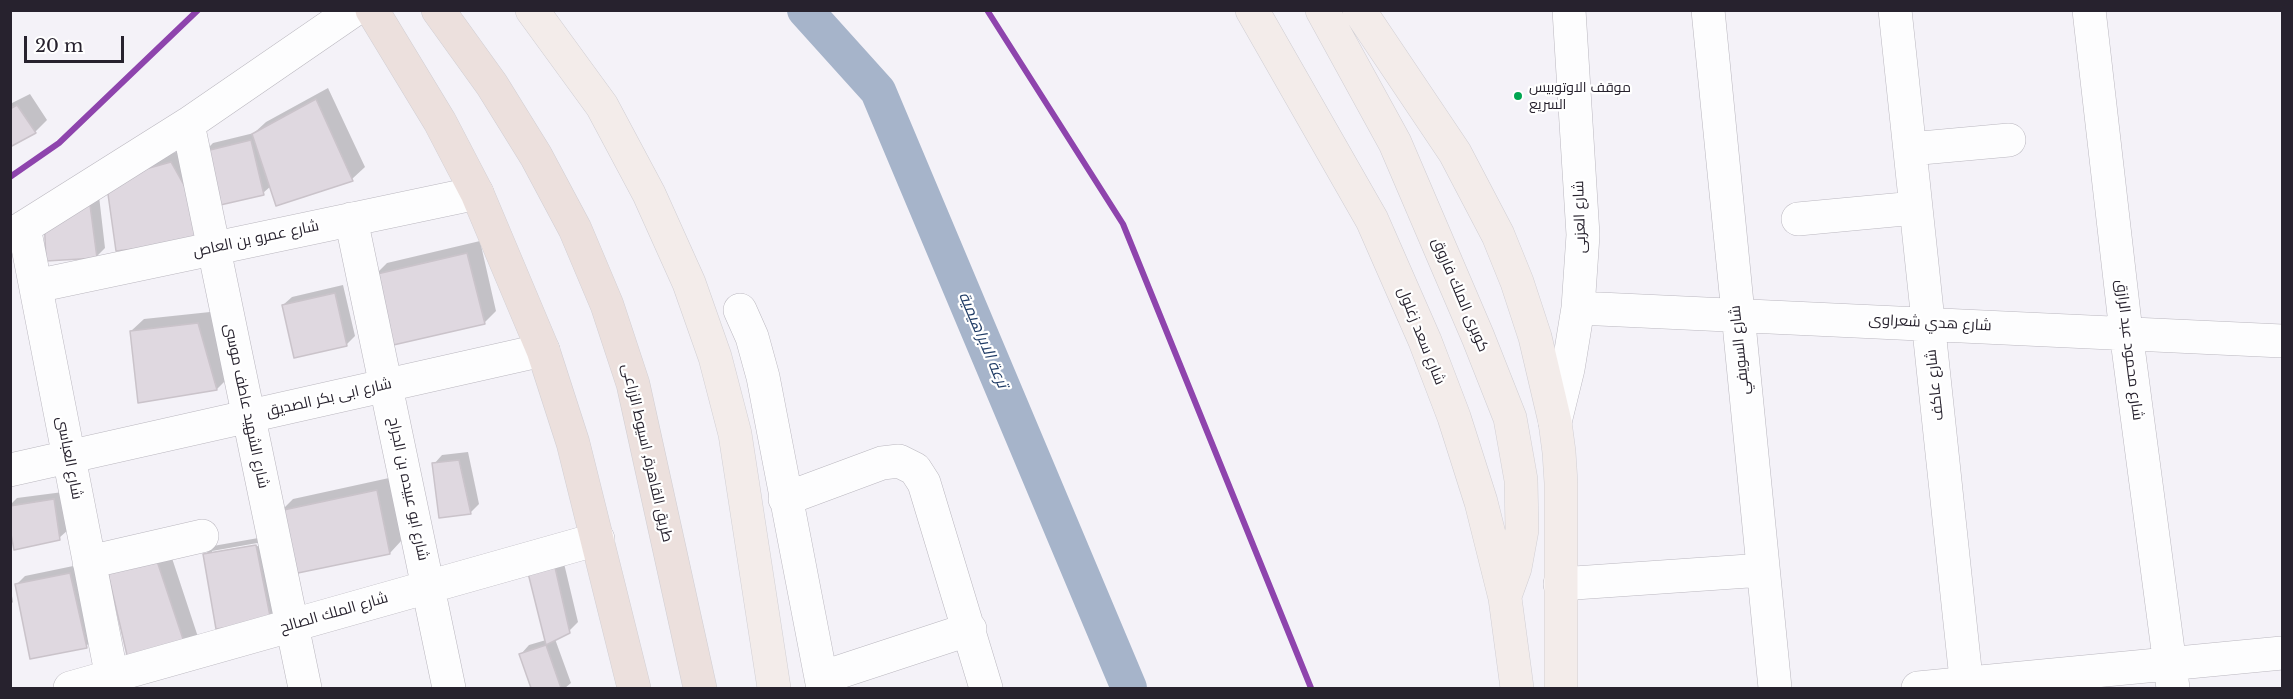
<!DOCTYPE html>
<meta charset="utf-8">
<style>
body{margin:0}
#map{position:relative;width:2293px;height:699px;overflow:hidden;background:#f4f2f8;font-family:"Libre Baskerville",serif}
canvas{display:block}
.frame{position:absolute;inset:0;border:12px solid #27222e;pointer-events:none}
.scale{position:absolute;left:24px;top:36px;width:100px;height:27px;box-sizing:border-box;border:3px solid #27222e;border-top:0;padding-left:8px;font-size:18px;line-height:21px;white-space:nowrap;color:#27222e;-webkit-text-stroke:4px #fff;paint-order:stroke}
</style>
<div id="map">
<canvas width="2293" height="699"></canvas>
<div class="frame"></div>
<div class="scale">20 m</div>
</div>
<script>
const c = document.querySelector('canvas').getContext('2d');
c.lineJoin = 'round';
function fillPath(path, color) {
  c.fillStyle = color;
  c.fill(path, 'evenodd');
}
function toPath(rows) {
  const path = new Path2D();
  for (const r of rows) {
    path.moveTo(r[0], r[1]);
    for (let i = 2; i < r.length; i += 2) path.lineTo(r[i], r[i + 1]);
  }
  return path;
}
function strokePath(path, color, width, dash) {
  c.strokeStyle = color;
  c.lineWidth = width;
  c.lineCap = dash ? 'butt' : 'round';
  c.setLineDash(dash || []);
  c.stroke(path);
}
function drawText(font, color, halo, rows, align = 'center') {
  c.font = font + ' "Libre Baskerville",Cairo,serif';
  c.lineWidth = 4.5;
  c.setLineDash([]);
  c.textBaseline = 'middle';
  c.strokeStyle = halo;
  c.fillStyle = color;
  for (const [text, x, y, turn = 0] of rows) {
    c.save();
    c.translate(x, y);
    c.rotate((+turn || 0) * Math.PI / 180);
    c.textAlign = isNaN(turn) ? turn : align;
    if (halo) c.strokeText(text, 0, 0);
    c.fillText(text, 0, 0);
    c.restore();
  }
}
const shadow = toPath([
 [328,88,365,167,352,179,277,205,271,186,263,193,204,152,213,143,254,133,266,122],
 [30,94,47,120,35,132,10,146,10,104],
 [183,150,202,240,120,168],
 [99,196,105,248,96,257,45,217],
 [480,241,496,311,484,323,374,276,387,263],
 [343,285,355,336,346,345,283,305,292,297],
 [210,312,229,377,217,389,131,331,144,319],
 [468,452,479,504,470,513,434,464,442,455],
 [389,478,402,540,390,553,281,511,293,499],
 [63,492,68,530,59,538,10,519,10,505,17,498],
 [264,537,279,611,271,619,205,555,213,546],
 [263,542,264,545,212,554,212,551],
 [168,546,198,637,186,650,121,557],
 [562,555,578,622,569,631,555,639,571,683,565,688,532,688,521,654,529,645,546,640,529,569],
 [78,565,95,638,86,646,17,584,25,576],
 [10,584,13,602,10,605]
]);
const canal = toPath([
 [805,10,878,91,1129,688]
]);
const building = toPath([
 [316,99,353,181,276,206,252,134,316,99],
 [17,105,36,133,10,147,10,109,17,105],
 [251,140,264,195,216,206,202,152,251,140],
 [171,162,194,203,203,241,116,251,106,180,171,162],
 [90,205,97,258,46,261,44,216,90,205],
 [467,253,485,324,389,346,373,275,467,253],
 [335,293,347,346,294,358,282,305,335,293],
 [198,323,217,390,138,403,130,331,198,323],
 [459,460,471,514,439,518,432,463,459,460],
 [377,490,390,554,293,574,279,511,377,490],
 [54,499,60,540,14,550,10,529,10,506,54,499],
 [256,545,271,621,216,629,203,554,256,545],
 [156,558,187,651,130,668,107,569,156,558],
 [554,563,570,633,546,645,527,569,554,563],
 [70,573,87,648,30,659,15,584,70,573],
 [546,645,561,688,531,688,519,654,546,645]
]);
const minor = toPath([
 [1708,10,1775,688],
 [1895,10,1967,688],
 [2089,10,2126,332,2173,688],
 [188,124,305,688],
 [1910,149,2009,140],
 [351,219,449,688],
 [1798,219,1915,208],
 [24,227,114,688],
 [10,236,188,124,354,10],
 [36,286,477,193],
 [1578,308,2282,341],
 [740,310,752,337,763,377,823,688],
 [1555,422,1568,369,1578,308,1583,235,1569,10],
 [10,470,543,350],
 [785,499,882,463,899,461,915,469,924,483,986,688],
 [89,562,202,536],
 [1560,584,1763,570],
 [821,678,970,629],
 [70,688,598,539],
 [1918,688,2282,653]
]);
const major = toPath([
 [532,10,602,106,649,194,689,283,715,357,735,434,774,688],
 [1252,10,1372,220,1425,341,1454,417,1481,502,1505,598,1517,688],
 [1322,10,1395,143,1478,337,1510,418,1521,480,1522,530,1515,568,1505,596],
 [1359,10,1455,153,1498,235,1517,282,1535,337,1555,422,1559,452,1561,483,1561,688]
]);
const highway = toPath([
 [372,10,440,122,477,193,543,350,573,443,634,688],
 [438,10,492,85,536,156,575,229,607,305,633,384,700,688]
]);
const rail = toPath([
 [10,177,59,143,198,10]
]);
const rail1 = toPath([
 [987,10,1123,224,1311,688],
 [10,177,59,143,198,10]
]);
const markers = [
 [1518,96,5,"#00a651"]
];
const busNames = [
 ["موقف الاوتوبيس",1529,88],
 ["السريع",1529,105]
];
const streetNames = [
 ["شارع العزبى",1580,217,-92],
 ["شارع عمرو بن العاص",256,239,-12],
 ["كوبرى الملك فاروق",1460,295,67],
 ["شارع هدي شعراوى",1930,323,3],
 ["شارع سعد زغلول",1421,336,68],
 ["شارع السويفي",1740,350,-96],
 ["شارع محمود عبد الرازق",2129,350,83],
 ["شارع عاكف",1935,385,-96],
 ["شارع ابى بكر الصديق",329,398,-13],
 ["شارع الشهيد عاطف موسى",246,406,78],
 ["طريق القاهرة, اسيوط الزراعى",647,453,77],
 ["شارع العباسى",69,458,79],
 ["شارع ابو عبيده بن الجراح",408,489,78],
 ["شارع الملك الصالح",334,613,-16]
];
const waterNames = [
 ["ترعة الابراهيمية",983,340,67]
];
fillPath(shadow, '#0003');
strokePath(canal, '#a6b4ca', 36);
fillPath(building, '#dfd8e0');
strokePath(building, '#cac3ca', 1.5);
strokePath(minor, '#bab7bf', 34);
strokePath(major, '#d0ced3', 34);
strokePath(highway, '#d0ced3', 34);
strokePath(minor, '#fdfdfe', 33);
strokePath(major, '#f3ecea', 33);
strokePath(highway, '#ece0dd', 33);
strokePath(rail, '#cecdcf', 4.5, [9, 4.5]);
strokePath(rail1, '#8e44ad', 6);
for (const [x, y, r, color] of markers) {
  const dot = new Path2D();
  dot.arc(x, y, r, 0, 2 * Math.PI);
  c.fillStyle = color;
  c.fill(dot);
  strokePath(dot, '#fff', 2);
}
drawText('14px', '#27222e', '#fff', busNames, 'left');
drawText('15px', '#27222e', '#fff', streetNames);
drawText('italic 16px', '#1f3b65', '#fff', waterNames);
</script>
